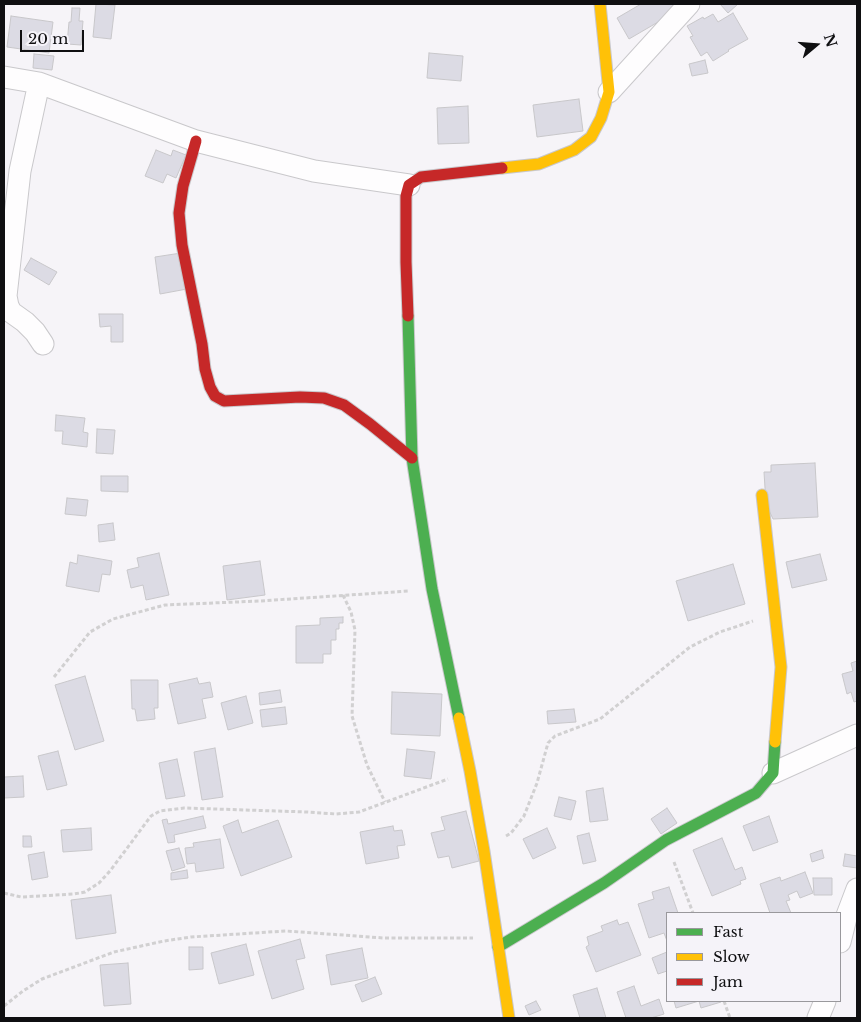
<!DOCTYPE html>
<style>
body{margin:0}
#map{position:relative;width:861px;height:1022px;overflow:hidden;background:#f6f4f8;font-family:"Libre Baskerville",serif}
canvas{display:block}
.frame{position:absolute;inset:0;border:5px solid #0f0f11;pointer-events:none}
.legend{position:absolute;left:666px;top:912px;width:175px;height:90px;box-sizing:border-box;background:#f5f3f9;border:1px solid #99989c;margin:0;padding:6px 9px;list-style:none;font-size:15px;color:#0f0f11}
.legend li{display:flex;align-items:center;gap:10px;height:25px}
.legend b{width:25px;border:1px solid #99989c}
.north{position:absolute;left:791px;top:20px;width:50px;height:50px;-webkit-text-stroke:4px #f5f3f9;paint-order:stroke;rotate:72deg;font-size:14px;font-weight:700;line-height:20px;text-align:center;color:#0f0f11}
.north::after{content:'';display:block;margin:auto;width:18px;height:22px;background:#0f0f11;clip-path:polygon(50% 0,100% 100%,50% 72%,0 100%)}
.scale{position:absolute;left:20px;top:30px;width:64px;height:22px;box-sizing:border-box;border:2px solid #0f0f11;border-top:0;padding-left:6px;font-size:15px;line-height:18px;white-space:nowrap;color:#0f0f11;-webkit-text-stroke:4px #f5f3f9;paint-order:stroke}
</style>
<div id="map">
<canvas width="861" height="1022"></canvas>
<div class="frame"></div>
<ul class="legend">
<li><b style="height:6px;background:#4caf50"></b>Fast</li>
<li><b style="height:6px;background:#ffc107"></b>Slow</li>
<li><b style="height:6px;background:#c62828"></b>Jam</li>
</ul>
<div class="north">N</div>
<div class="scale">20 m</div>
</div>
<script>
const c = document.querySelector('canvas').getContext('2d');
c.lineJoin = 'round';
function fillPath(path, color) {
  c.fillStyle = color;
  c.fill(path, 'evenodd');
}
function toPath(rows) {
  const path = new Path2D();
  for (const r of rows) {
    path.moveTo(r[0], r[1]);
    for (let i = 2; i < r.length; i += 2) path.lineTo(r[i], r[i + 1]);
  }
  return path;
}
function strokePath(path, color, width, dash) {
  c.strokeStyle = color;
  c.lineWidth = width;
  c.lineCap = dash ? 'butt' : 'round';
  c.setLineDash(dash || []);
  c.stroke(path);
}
const building = toPath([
 [96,4,115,5,111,39,93,37,96,4],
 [641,4,673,4,677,11,629,39,617,18,641,4],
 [720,4,738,4,728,13,720,4],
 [72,8,80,8,79,21,83,21,81,45,67,44,69,22,71,22,72,8],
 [733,13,748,39,728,50,729,51,713,61,707,52,701,56,690,37,693,36,687,26,703,17,704,19,713,14,718,22,733,13],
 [11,16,53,22,49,53,7,47,11,16],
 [429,53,463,56,461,81,427,78,429,53],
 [34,54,54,56,52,70,33,68,34,54],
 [705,60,708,73,692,76,689,64,705,60],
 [579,99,583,131,537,137,533,105,579,99],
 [468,106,469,143,438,144,437,108,468,106],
 [156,150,171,156,173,150,186,155,176,178,167,174,163,183,145,176,156,150],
 [181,253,187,289,160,294,155,257,181,253],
 [31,258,57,272,49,285,24,270,31,258],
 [99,314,123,314,123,342,111,342,111,326,100,327,99,314],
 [56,415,85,418,83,432,88,433,87,447,62,444,63,431,55,431,56,415],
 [97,429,115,430,113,454,96,453,97,429],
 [815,463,818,517,773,519,766,504,764,472,771,472,771,465,815,463],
 [101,476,128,476,128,492,101,491,101,476],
 [67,498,88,500,86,516,65,514,67,498],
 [113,523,115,540,99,542,98,525,113,523],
 [159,553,169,595,146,600,143,585,131,588,127,570,139,567,137,558,159,553],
 [820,554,827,580,792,588,786,562,820,554],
 [78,555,112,561,110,575,102,574,99,592,66,586,70,562,77,564,78,555],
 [260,561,265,595,227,600,223,566,260,561],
 [733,564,745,604,688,621,676,581,733,564],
 [343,617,343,623,339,623,339,629,336,629,336,640,331,640,331,654,323,654,323,663,296,663,296,626,320,625,320,618,343,617],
 [857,661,857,701,854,702,851,692,847,694,842,674,853,671,851,663,857,661],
 [85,676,104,741,75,750,55,685,85,676],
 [197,678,199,684,210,682,213,697,202,699,206,718,178,724,169,684,197,678],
 [131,680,158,680,158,708,154,708,155,719,137,721,135,709,132,709,131,680],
 [280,690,282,702,260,705,259,693,280,690],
 [392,692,442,694,440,736,391,734,392,692],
 [246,696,253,723,228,730,221,703,246,696],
 [285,707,287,724,262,727,260,710,285,707],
 [574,709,576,722,548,724,547,711,574,709],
 [215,748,223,797,202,800,194,752,215,748],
 [407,749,435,752,431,779,404,776,407,749],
 [58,751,67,785,47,790,38,756,58,751],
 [177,759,185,796,166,799,159,763,177,759],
 [23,776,24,797,4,798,4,777,23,776],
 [603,788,608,820,590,822,586,791,603,788],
 [559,797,576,801,571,820,554,816,559,797],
 [667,808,677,823,661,834,651,819,667,808],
 [466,811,479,861,452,868,449,856,438,858,431,833,445,830,441,817,466,811],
 [203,816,206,828,174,835,175,842,168,843,162,820,167,819,168,824,203,816],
 [769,816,778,842,753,851,743,826,769,816],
 [238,820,242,833,278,820,292,857,241,876,223,826,238,820],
 [393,826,394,831,402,830,405,845,397,846,399,858,366,864,360,832,393,826],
 [91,828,92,850,63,852,61,830,91,828],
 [547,828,556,848,533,859,523,839,547,828],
 [589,833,596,861,583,864,577,836,589,833],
 [23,836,31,836,32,847,23,847,23,836],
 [722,838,735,870,742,867,746,879,740,881,741,884,712,896,693,850,722,838],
 [220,839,224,868,196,872,195,863,187,864,185,848,194,847,193,843,220,839],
 [179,848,185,867,172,871,166,851,179,848],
 [822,850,824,858,812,862,810,854,822,850],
 [44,852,48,877,32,880,28,855,44,852],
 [845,854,857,856,857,868,843,866,845,854],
 [187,870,188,878,171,880,171,873,187,870],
 [805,872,813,893,800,898,797,891,788,895,790,900,786,901,791,913,770,913,760,884,780,877,781,881,805,872],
 [813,878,832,878,832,895,814,895,813,878],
 [669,887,678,913,667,913,667,941,664,933,649,938,638,904,654,899,652,892,669,887],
 [111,895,116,933,76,939,71,900,111,895],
 [617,920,619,925,628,922,641,955,596,972,586,947,589,945,587,937,603,931,601,926,617,920],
 [300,939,305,958,296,960,304,989,272,999,258,951,300,939],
 [246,944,254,975,219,984,211,953,246,944],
 [189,947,203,947,203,969,189,970,189,947],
 [362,948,368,978,331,985,326,955,362,948],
 [667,952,667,971,658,974,652,958,667,952],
 [128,963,131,1004,104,1006,100,965,128,963],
 [375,977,382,994,362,1002,355,985,375,977],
 [634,986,641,1006,659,999,664,1014,651,1018,626,1018,617,992,634,986],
 [597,988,606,1018,580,1018,573,995,597,988],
 [536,1001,541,1010,529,1015,525,1006,536,1001],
 [674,1001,699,1001,676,1008,674,1001],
 [699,1001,721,1001,721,1002,701,1008,699,1001]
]);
const path = toPath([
 [343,595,351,612,355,630,352,716,367,765,385,802],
 [54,677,90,632,113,619,165,605,260,601,409,591],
 [506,836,511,833,524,816,537,783,548,743,555,736,600,719,690,647,720,632,753,621],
 [674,862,693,913],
 [4,893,21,897,74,894,85,892,99,883,110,871,151,816,160,811,184,808,307,812,336,814,359,812,448,779],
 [724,1001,730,1018],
 [4,1006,23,991,42,979,114,952,164,941,191,937,286,931,384,938,473,938]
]);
const street = toPath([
 [4,77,39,83,196,141,314,171,409,185],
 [39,83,20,171,6,296,8,306,11,312,25,322,35,332,43,344],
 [609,92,689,4],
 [773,773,857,735],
 [840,942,846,918,857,889],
 [818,1018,825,1001]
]);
const fast = toPath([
 [408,316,412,458,432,589,459,718],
 [498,947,604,883,666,840,756,793,773,773,775,742]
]);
const slow = toPath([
 [502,168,539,164,574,150,591,137,601,118,609,92,600,4],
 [762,495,781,667,775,742],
 [459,718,470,771,484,851,509,1018]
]);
const jam = toPath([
 [196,141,183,186,179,213,182,245,202,344,205,369,210,387,215,396,224,401,300,397,324,398,344,405,370,424,412,458],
 [408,316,406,262,406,196,409,185,421,177,502,168]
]);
fillPath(building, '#dcdbe4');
strokePath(building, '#c8c7ca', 1);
strokePath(street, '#c9c8cb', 23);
strokePath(fast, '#c9c8cb', 13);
strokePath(slow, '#c9c8cb', 13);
strokePath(jam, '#c9c8cb', 13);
strokePath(path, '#d1d0d1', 3, [4, 2.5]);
strokePath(street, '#fefdfe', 21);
strokePath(fast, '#4caf50', 11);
strokePath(slow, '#ffc107', 11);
strokePath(jam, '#c62828', 11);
</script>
